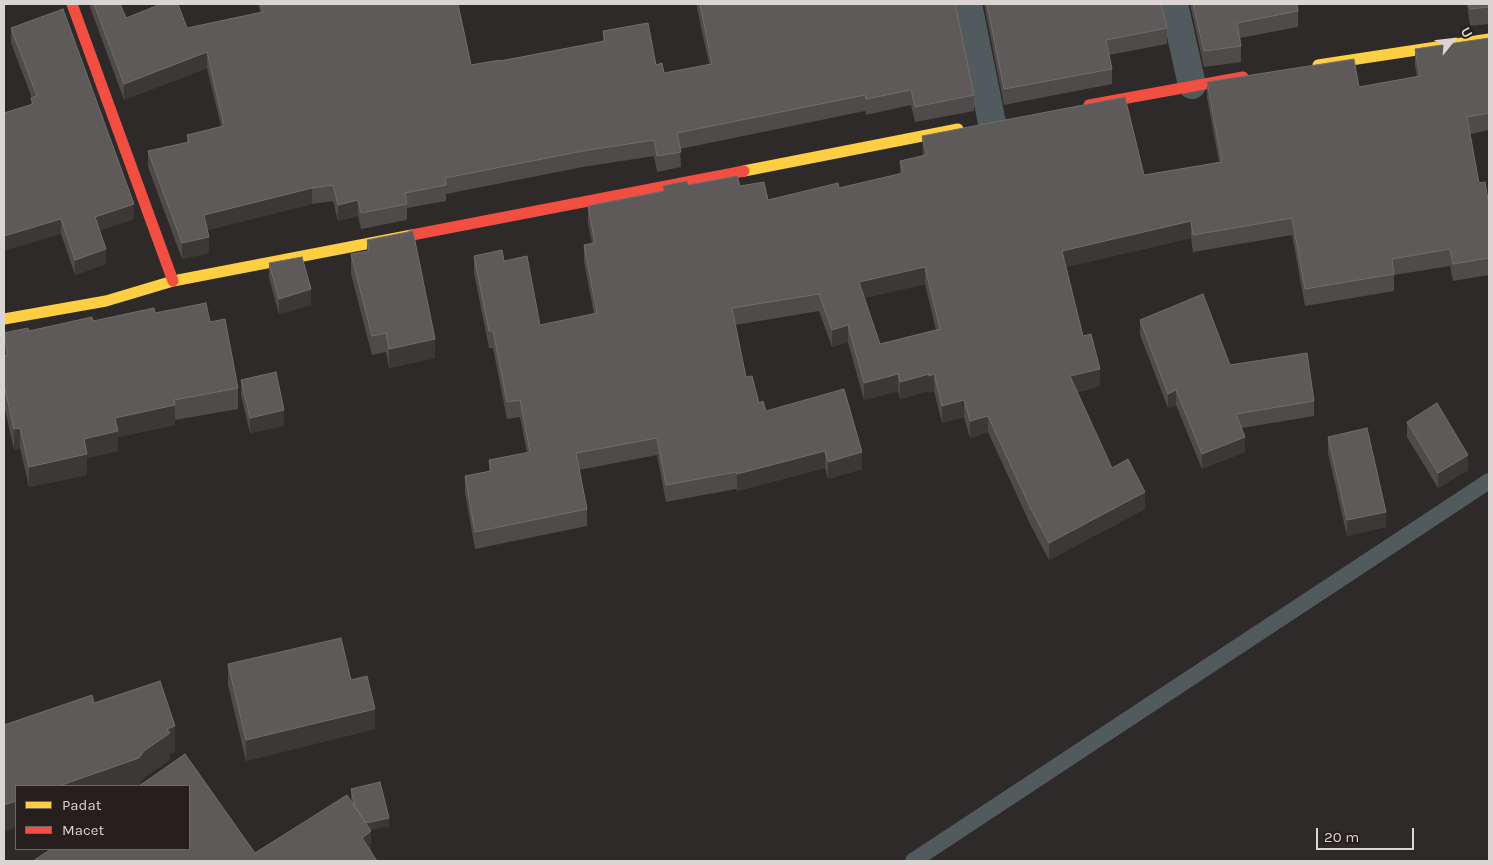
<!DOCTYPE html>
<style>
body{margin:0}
#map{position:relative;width:1493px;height:865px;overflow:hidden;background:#2e2a29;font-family:Karla,sans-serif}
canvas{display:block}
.frame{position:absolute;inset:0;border:5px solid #dad4d2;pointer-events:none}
.legend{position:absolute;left:15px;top:785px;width:175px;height:65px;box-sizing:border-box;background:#271f1d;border:1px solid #6f6765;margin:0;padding:6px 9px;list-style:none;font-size:15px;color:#dad4d2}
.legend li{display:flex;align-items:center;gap:10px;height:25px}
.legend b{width:25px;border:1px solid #6f6765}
.north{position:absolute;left:1428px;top:15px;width:50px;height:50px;-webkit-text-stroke:4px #271f1d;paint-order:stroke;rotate:61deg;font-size:14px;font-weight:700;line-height:20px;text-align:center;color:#dad4d2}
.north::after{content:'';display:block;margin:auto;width:18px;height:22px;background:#dad4d2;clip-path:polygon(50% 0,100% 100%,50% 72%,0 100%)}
.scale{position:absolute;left:1316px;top:828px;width:98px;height:22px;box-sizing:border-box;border:2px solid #dad4d2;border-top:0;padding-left:6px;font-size:15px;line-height:18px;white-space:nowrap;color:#dad4d2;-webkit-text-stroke:4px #271f1d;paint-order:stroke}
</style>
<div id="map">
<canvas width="1493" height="865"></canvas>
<div class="frame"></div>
<ul class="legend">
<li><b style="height:6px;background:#ffcf43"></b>Padat</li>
<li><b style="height:6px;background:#f24e42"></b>Macet</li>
</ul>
<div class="north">U</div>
<div class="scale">20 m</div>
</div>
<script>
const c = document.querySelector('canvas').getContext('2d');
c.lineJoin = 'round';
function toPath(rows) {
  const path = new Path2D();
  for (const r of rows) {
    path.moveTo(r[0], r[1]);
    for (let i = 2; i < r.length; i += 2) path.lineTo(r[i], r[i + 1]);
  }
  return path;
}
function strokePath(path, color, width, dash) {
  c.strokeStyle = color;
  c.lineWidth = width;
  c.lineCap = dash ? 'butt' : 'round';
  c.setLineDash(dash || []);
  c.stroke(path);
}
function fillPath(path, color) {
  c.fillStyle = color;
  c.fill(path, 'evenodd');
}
const lane = toPath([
 [913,861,1489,481]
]);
const street = toPath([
 [968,4,992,123],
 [1174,4,1192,85]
]);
const slow = toPath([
 [1318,65,1489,39],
 [744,171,958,129],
 [4,319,106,301,173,281,412,235]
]);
const jam = toPath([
 [72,4,173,281],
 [1089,105,1243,77],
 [412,235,744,171]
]);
const wall = toPath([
 [90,4,120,4,126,18,187,28,260,12,258,4,458,4,471,65,500,61,603,41,603,31,656,65,664,73,709,64,697,8,697,4,955,4,974,95,974,111,915,122,911,105,866,115,865,111,680,149,681,167,657,172,654,156,583,167,446,194,446,201,407,208,407,220,361,229,358,216,338,221,333,201,312,204,207,230,209,253,182,259,148,167,148,151,187,142,187,135,221,126,207,68,124,100,90,7],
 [984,4,1161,4,1167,28,1167,44,1109,55,1112,69,1112,84,1004,105],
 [1190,4,1297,4,1298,11,1298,27,1240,38,1241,46,1241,62,1204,67],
 [1467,4,1489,4,1489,24,1470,26],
 [11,28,134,219,100,230,106,264,75,275,61,234,31,105,32,98,11,43],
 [1489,38,1489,130,1470,134,1479,183,1489,206,1489,275,1453,281,1450,266,1394,275,1394,291,1305,306,1292,235,1193,252,1191,238,1066,267,1083,336,1100,386,1077,392,1112,468,1145,509,1049,560,1031,526,988,432,970,438,964,417,942,423,934,391,929,393,929,391,900,399,898,391,864,400,848,342,832,347,819,311,735,325,746,377,759,403,766,411,862,469,828,479,825,468,737,491,736,489,666,502,657,455,579,470,587,509,587,526,475,549,465,493,465,476,489,471,489,460,527,453,520,417,507,419,493,348,489,348,474,273,474,256,504,261,540,325,594,314,584,262,584,245,592,243,588,223,588,206,663,191,663,186,688,185,740,186,768,200,839,188,900,174,900,161,923,155,922,136,1144,175,1219,162,1207,98,1207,82,1359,87,1417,77,1415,66,1415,49],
 [925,284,936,330,880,344,864,298],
 [367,240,435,358,389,368,386,352,372,355,351,274,351,254,367,252],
 [269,263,311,305,279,314,269,278],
 [155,313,210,322,238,388,238,409,175,420,175,425,118,437,118,451,87,458,87,475,29,487,20,448,14,450,4,405,4,333,29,331],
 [1140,320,1230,365,1314,401,1314,416,1242,428,1245,452,1202,469,1176,405,1168,408,1140,335],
 [241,380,284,426,250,433,241,395],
 [1407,422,1468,470,1438,488,1407,437],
 [1328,437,1386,527,1347,536,1328,453],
 [228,664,351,680,375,729,246,761,228,685],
 [351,789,389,826,255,853,352,803,351,797]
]);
const shadedWall = toPath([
 [207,52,207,68,124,100,124,84],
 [312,188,312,204,204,231,204,215],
 [358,200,358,216,338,221,338,205],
 [134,204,134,219,95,232,95,217],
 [61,219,61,234,4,251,4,236],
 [1191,221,1191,238,1062,268,1062,251],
 [209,237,209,253,182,259,182,243],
 [106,249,106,264,75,275,75,260],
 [925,267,925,284,859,299,859,282],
 [311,289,311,305,279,314,279,299],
 [848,325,848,342,832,347,832,330],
 [435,339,435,358,389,368,389,349],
 [1100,369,1100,386,1070,393,1070,376],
 [898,374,898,391,864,400,864,383],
 [929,374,929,391,900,399,900,382],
 [934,374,934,391,929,393,929,376],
 [1176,390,1176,405,1168,408,1168,394],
 [964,400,964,417,942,423,942,406],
 [175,405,175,425,118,437,118,451,87,458,87,475,29,487,29,467,84,439,115,418],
 [284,410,284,426,250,433,250,418],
 [988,416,988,432,970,438,970,421],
 [20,428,20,448,14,450,14,429],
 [1245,437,1245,452,1202,469,1202,454],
 [825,451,825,468,737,491,737,474],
 [862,452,862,469,828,479,828,462],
 [1468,455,1468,470,1438,488,1438,473],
 [1145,492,1145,509,1049,560,1049,543],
 [1386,512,1386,527,1347,536,1347,520],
 [375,709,375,729,246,761,246,740],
 [175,726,175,752,170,754,170,760,144,778,139,785,136,786,59,786,144,751,167,729],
 [16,801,16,827,4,832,4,805],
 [389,818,389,826,359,832,359,824],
 [371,831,371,858,362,838]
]);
const building = toPath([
 [94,4,120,4,126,18,161,4,178,4,187,28,263,12,261,4,458,4,471,65,500,60,500,61,605,41,603,31,648,23,656,65,662,63,664,73,712,64,700,4,955,4,974,95,915,107,911,90,866,99,865,95,677,133,681,152,657,156,654,140,583,151,445,178,446,185,405,193,407,204,361,213,358,200,338,205,333,185,312,188,204,215,209,237,182,243,148,151,189,142,187,135,224,126,207,52,124,84,94,4],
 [987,4,1161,4,1167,28,1106,40,1112,69,1004,89,987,4],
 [1193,4,1297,4,1298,11,1237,23,1241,46,1204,51,1193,4],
 [1469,4,1489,4,1489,7,1470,9,1469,4],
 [63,9,134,204,95,217,106,249,75,260,61,219,4,236,4,113,33,104,31,98,37,96,11,28,63,9],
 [1489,38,1489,113,1467,117,1479,183,1485,182,1489,206,1489,258,1453,264,1450,249,1392,259,1394,274,1305,289,1292,218,1193,235,1191,221,1062,251,1083,336,1091,334,1100,369,1070,376,1112,468,1128,459,1145,492,1049,543,1031,509,988,416,970,421,964,400,942,406,934,374,929,376,929,374,900,382,898,374,864,383,848,325,832,330,819,294,732,308,746,377,752,376,759,403,763,401,766,411,844,389,862,452,828,462,825,451,737,474,736,472,666,485,657,438,576,453,587,509,475,532,465,476,491,471,489,460,530,452,520,400,507,402,493,331,489,331,474,256,502,250,504,261,527,256,540,325,597,313,584,245,595,243,588,206,664,191,663,186,687,181,688,185,737,176,740,186,764,182,768,200,838,183,839,188,903,173,900,161,927,155,922,136,1125,97,1144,175,1222,162,1207,82,1354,59,1359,87,1420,76,1415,49,1489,38],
 [925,267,940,329,880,344,859,282,925,267],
 [413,231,435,339,389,349,386,333,372,336,351,254,369,251,367,240,413,231],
 [302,257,311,289,279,299,269,263,302,257],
 [1203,294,1230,365,1307,353,1314,401,1236,414,1245,437,1202,454,1176,390,1168,394,1140,320,1203,294],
 [206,303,210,322,225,319,238,388,174,400,175,405,115,418,118,431,84,439,87,454,29,467,20,428,14,429,4,385,4,356,8,355,4,333,28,328,29,331,92,317,93,321,154,308,155,313,206,303],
 [276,372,284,410,250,418,241,380,276,372],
 [1437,403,1468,455,1438,473,1407,422,1437,403],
 [1367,428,1386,512,1347,520,1328,437,1367,428],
 [341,638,351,680,367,676,375,709,246,740,228,664,341,638],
 [160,681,175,726,167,729,170,733,144,751,139,758,59,786,16,786,16,801,4,805,4,725,92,695,94,703,160,681],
 [185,754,255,853,347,795,371,831,362,838,377,861,33,861,51,849,189,849,189,786,139,786,185,754],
 [380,782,389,818,366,823,355,807,351,789,380,782]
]);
strokePath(lane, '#515b5d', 16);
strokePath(street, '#515b5d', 28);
strokePath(slow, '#ffcf43', 11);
strokePath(jam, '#f24e42', 11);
fillPath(wall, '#4f4b4a');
fillPath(shadedWall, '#3c3837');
fillPath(building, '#5e5a59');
strokePath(building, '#726d6c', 1);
</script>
